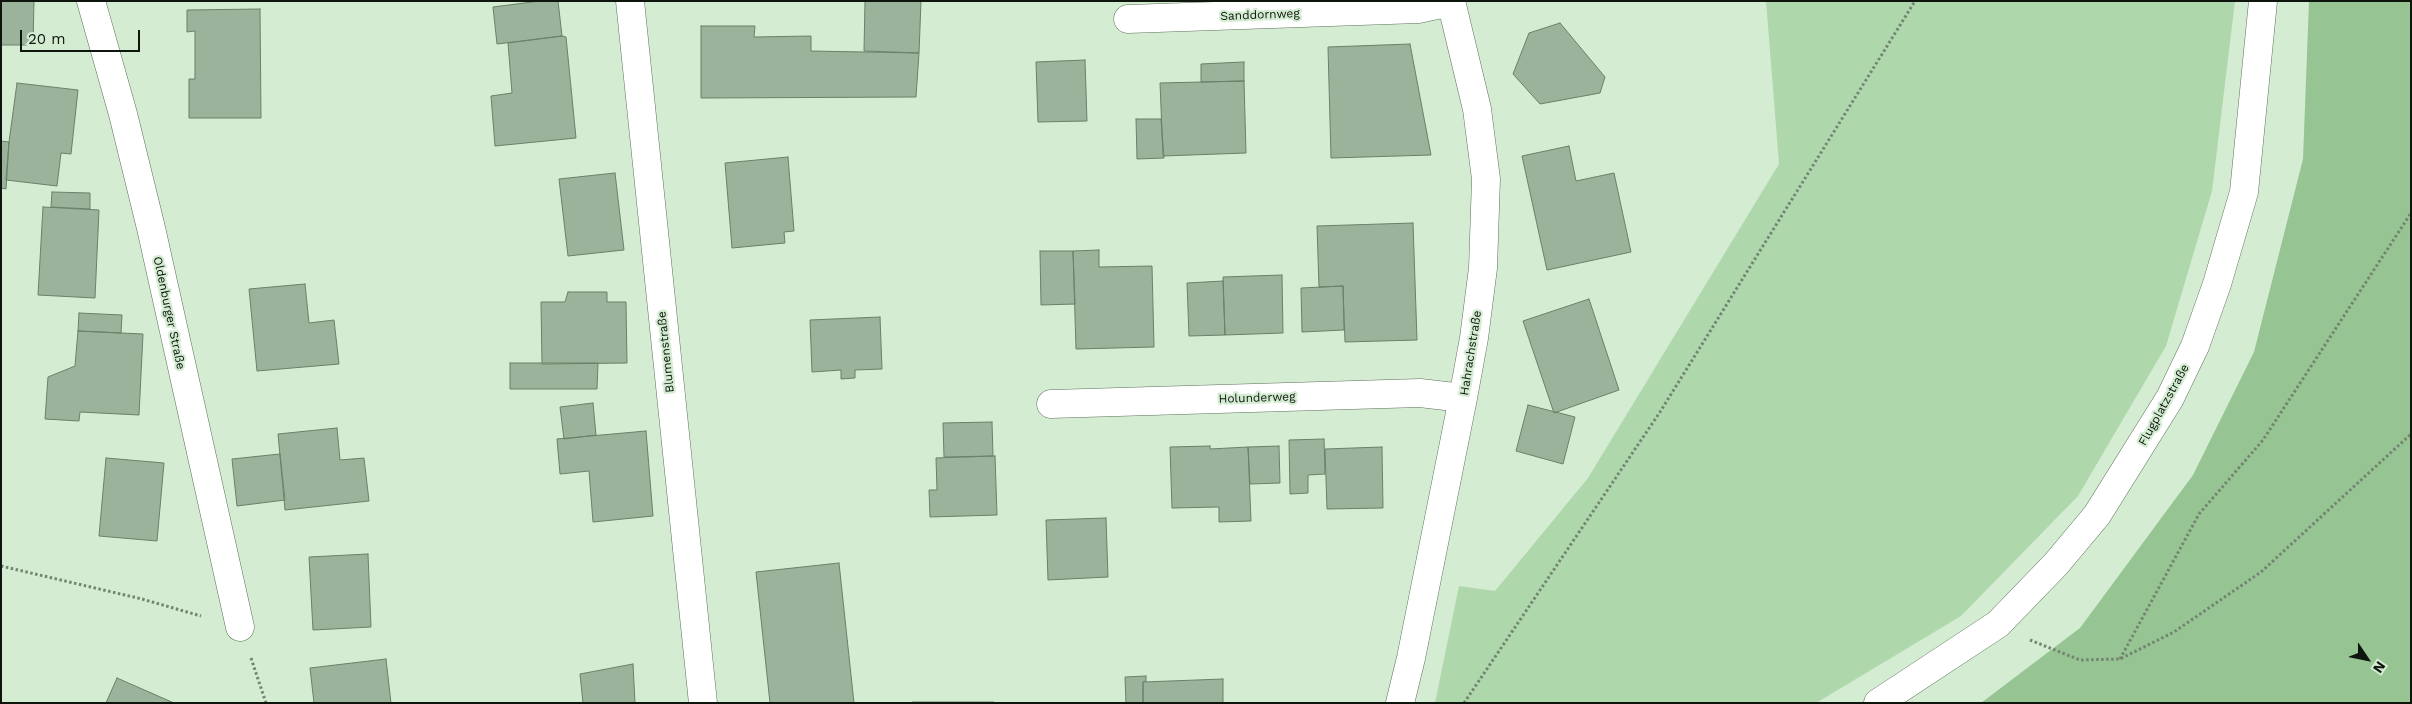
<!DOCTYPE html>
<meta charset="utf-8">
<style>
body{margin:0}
#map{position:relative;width:2412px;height:704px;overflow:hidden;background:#d4ecd2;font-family:"Work Sans",sans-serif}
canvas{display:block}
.frame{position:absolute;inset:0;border:2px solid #0d150c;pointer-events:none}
.north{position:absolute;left:2342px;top:634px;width:50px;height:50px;-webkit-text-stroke:4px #d4ecd2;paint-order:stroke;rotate:124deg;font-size:14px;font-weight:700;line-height:20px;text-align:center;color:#0d150c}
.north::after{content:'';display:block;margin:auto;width:18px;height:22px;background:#0d150c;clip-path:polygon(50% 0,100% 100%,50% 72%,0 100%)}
.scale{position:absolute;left:20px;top:30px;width:120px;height:22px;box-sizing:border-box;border:2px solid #0d150c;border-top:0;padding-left:6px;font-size:15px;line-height:18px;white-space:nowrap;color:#0d150c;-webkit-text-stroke:4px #d4ecd2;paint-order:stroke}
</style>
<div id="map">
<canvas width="2412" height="704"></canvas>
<div class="frame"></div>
<div class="north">N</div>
<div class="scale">20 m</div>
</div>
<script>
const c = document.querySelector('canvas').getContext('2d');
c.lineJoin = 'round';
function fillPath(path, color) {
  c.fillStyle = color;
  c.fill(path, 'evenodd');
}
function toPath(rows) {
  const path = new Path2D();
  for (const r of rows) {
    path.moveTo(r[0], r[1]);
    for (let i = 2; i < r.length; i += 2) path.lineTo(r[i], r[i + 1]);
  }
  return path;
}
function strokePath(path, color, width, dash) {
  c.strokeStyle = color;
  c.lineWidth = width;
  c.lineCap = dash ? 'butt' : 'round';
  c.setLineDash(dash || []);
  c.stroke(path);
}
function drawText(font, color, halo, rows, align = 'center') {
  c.font = font + ' "Work Sans",sans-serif';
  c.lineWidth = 4.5;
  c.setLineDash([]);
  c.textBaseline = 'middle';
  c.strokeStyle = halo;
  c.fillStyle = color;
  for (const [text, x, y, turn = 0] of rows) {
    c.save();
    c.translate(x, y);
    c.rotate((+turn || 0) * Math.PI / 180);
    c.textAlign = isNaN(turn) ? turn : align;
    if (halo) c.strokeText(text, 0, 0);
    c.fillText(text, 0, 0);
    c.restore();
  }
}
const green = toPath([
 [1766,1,2235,1,2212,191,2166,346,2078,496,1961,616,1816,703,1435,703,1459,586,1495,591,1588,478,1779,164]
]);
const forest = toPath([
 [2309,1,2411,1,2411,703,1981,703,2080,628,2193,475,2254,352,2303,159]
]);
const building = toPath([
 [1,1,34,1,33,45,1,45,1,1],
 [540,1,558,1,562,36,497,44,493,7,540,1],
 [865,1,921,1,919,53,864,51,865,1],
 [260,9,261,118,189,118,189,79,195,79,195,31,187,32,187,10,260,9],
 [1560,23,1605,77,1600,93,1540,104,1513,74,1529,33,1560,23],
 [701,26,755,26,754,37,811,36,811,51,919,53,916,97,701,98,701,26],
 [562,36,566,37,576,138,495,146,491,96,512,93,508,43,562,36],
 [1410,44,1431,155,1331,158,1328,47,1410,44],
 [1085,60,1087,121,1038,122,1036,62,1085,60],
 [1244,62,1244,81,1201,82,1201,64,1244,62],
 [1244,81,1246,153,1163,156,1160,83,1244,81],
 [17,83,78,90,71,154,61,153,57,186,6,180,9,142,17,83],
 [1136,119,1161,119,1164,158,1137,159,1136,119],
 [1,141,9,142,6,189,1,188,1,141],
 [1569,146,1576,181,1614,173,1631,252,1547,270,1522,156,1569,146],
 [788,157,794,231,784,232,785,243,732,248,725,163,788,157],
 [615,173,624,250,568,256,559,179,615,173],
 [52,192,90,193,90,209,51,207,52,192],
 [43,207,99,210,95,298,38,295,43,207],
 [1413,223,1417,340,1345,342,1343,286,1319,287,1317,226,1413,223],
 [1099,250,1099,267,1152,266,1154,347,1076,349,1073,251,1099,250],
 [1040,251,1073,251,1075,304,1041,305,1040,251],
 [1282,275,1283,333,1225,335,1223,277,1282,275],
 [1223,281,1225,335,1189,336,1187,283,1223,281],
 [305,284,309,323,334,320,339,364,257,371,249,289,305,284],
 [1343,286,1344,330,1302,332,1301,288,1343,286],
 [568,292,607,292,607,302,626,302,627,363,542,364,541,302,565,302,568,292],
 [1589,299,1619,390,1554,413,1523,321,1589,299],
 [79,313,122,315,121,333,78,331,79,313],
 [880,317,882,369,855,370,855,378,841,379,841,370,812,372,810,320,880,317],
 [78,331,143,334,139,415,80,412,79,421,45,419,48,377,75,366,78,331],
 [510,363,598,363,597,389,510,389,510,363],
 [593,403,596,435,564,439,560,407,593,403],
 [1528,405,1575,417,1563,464,1516,451,1528,405],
 [992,422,993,456,944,457,943,423,992,422],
 [337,428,340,460,364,458,369,501,285,510,278,434,337,428],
 [646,431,653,516,593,522,589,471,560,474,557,439,646,431],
 [1324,439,1325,474,1308,475,1308,493,1290,494,1289,440,1324,439],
 [1210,446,1210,449,1248,447,1251,521,1219,522,1219,507,1172,508,1170,447,1210,446],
 [1279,446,1280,483,1250,484,1248,447,1279,446],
 [1382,447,1383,508,1327,509,1325,449,1382,447],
 [280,454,285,500,237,506,232,459,280,454],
 [995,456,997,515,930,517,929,490,937,490,936,458,995,456],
 [106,458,164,463,157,541,99,536,106,458],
 [1106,518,1108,577,1048,580,1046,520,1106,518],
 [368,554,371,627,313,630,309,557,368,554],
 [839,563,854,703,770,703,756,572,839,563],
 [386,659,391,703,314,703,310,668,386,659],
 [633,664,635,703,583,703,580,674,633,664],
 [1146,676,1146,681,1143,682,1143,703,1126,703,1125,677,1146,676],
 [117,678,174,703,106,703,117,678],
 [1223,679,1223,703,1143,703,1143,682,1223,679],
 [913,702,994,702,994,703,913,703,913,702]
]);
const path = toPath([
 [1,566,142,599,201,616],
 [2030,640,2080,660,2120,659,2174,632,2261,572,2411,434],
 [251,658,266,703],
 [2120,659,2199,514,2263,440,2411,213],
 [1464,703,1660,412,1915,1]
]);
const minor = toPath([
 [91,1,123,114,151,228,240,627],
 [630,1,703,703],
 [1128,19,1418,9,1451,2],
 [1051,404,1420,393,1463,398],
 [1400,703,1411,658,1463,398,1474,338,1483,268,1486,179,1477,109,1451,1],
 [1878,703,1998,624,2056,564,2097,515,2170,398,2195,346,2217,284,2244,192,2263,1]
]);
const streetNames = [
 ["Sanddornweg",1260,15,-2],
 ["Oldenburger Straße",169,313,78],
 ["Blumenstraße",666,352,-96],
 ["Hahrachstraße",1471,353,-81],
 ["Holunderweg",1257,398,-2],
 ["Flugplatzstraße",2164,405,-61]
];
fillPath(green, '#afd7ac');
fillPath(forest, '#96c593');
fillPath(building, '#9bb39a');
strokePath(building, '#6a8068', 1);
strokePath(minor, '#5d725b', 29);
strokePath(path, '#748472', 3, [2.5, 2.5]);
strokePath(minor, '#fff', 28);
drawText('12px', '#0d150c', '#d4ecd2', streetNames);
</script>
